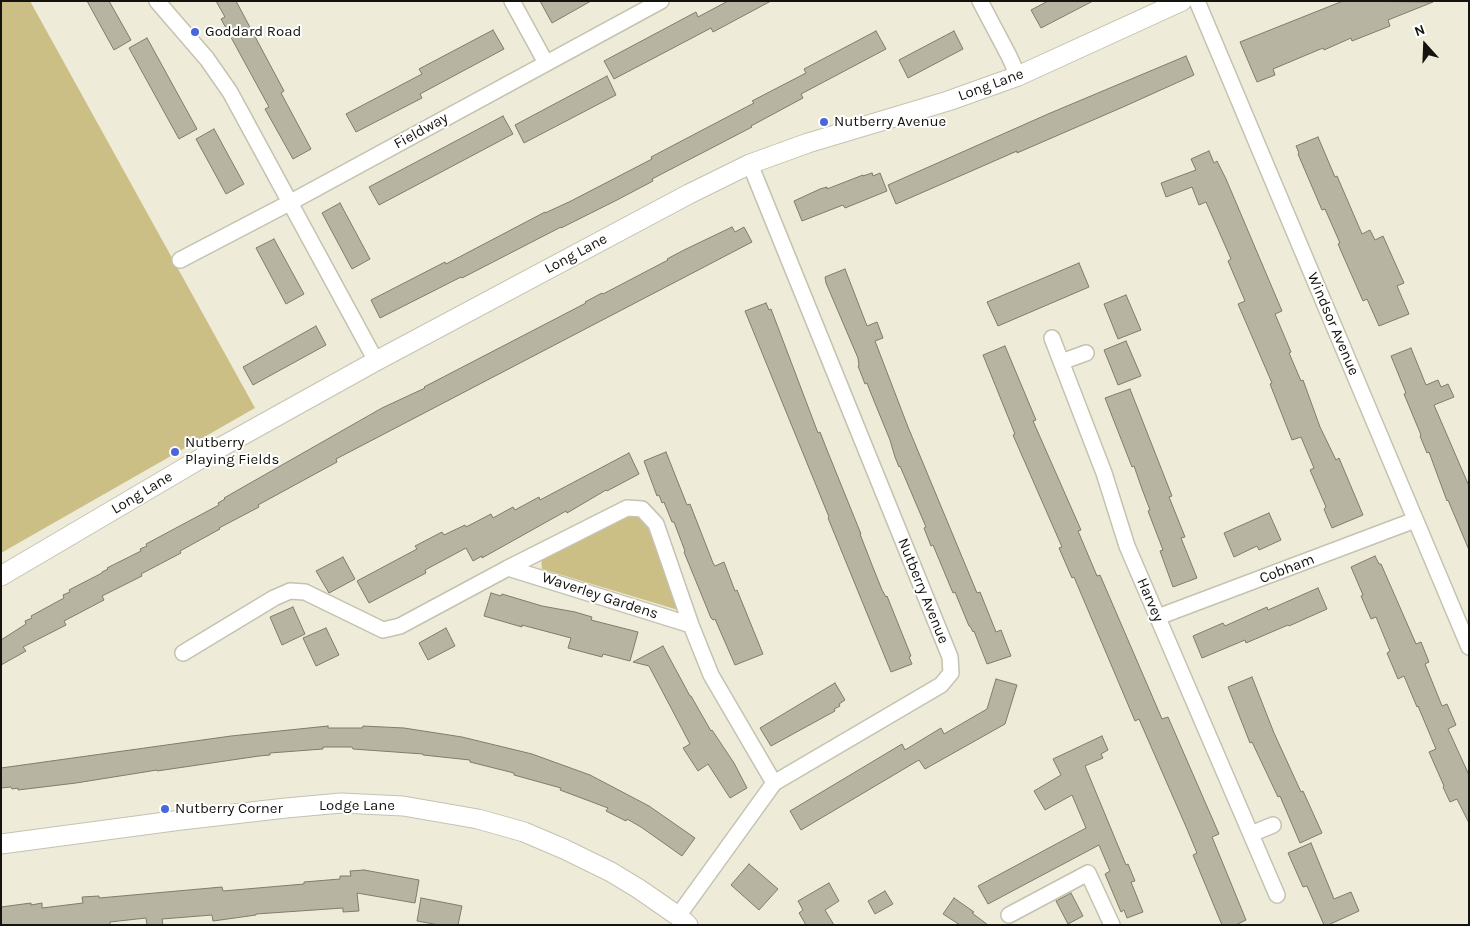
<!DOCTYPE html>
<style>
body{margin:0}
#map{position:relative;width:1470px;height:926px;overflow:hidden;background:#efebd9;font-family:Karla,sans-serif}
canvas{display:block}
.frame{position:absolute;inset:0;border:2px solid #14130d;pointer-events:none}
.north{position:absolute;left:1400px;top:20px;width:50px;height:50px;-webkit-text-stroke:4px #fff;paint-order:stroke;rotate:340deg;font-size:14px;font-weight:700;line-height:20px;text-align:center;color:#14130d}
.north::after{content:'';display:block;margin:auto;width:18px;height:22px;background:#14130d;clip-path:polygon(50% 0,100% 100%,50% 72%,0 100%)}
</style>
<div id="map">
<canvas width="1470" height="926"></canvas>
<div class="frame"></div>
<div class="north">N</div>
</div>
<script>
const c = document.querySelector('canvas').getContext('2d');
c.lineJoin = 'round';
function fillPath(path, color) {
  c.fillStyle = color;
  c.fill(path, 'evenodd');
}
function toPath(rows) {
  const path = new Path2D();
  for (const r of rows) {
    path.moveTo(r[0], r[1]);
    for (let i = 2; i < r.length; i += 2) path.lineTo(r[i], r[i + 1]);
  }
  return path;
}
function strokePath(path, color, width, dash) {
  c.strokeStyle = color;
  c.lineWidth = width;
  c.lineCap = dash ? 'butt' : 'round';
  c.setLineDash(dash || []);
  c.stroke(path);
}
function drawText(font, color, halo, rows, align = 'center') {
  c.font = font + ' Karla,sans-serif';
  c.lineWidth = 4;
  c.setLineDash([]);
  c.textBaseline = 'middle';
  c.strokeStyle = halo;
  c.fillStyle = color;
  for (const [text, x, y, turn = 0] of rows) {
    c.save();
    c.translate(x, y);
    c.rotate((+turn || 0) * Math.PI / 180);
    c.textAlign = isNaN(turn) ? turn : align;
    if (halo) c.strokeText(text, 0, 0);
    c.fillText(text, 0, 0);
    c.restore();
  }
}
const green = toPath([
 [1,1,30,1,255,408,1,553],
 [622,512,644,517,678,610,542,569,541,556]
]);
const building = toPath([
 [87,1,109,1,131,40,114,50,87,1],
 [216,1,236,1,284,91,281,93,311,149,293,159,265,109,269,107,221,19,225,17,216,1],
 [540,1,591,1,552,23,540,1],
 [728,1,771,1,713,32,711,28,614,79,604,61,696,12,698,17,728,1],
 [1048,1,1093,1,1041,28,1031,10,1048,1],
 [1343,1,1433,2,1388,20,1390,26,1352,41,1351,38,1324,50,1323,48,1273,69,1275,75,1257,82,1240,42,1343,1],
 [493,30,504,49,420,94,422,98,356,132,346,114,422,74,419,69,493,30],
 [876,31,886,49,801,94,803,98,751,126,752,127,652,179,653,181,617,200,561,228,561,227,462,278,461,277,380,318,371,300,445,262,446,264,545,212,545,213,571,201,652,159,651,157,754,103,752,101,806,73,804,69,876,31],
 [954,31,963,49,908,78,899,60,954,31],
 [147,38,197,129,179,139,129,48,147,38],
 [1186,56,1194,75,1123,107,1017,153,1017,151,992,162,896,204,888,185,1048,114,1186,56],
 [607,76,616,95,524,143,515,125,607,76],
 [503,116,513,134,379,205,369,187,503,116],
 [214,129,244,184,226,194,196,139,214,129],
 [1318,137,1335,177,1337,176,1362,234,1370,230,1375,240,1383,236,1404,283,1397,286,1409,314,1379,326,1367,299,1363,301,1338,244,1340,243,1325,209,1322,210,1298,154,1299,153,1296,146,1318,137],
 [1209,151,1214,163,1217,161,1226,179,1282,311,1275,314,1291,352,1289,353,1301,381,1303,380,1320,427,1336,460,1339,458,1363,515,1332,528,1324,509,1326,507,1310,470,1314,468,1301,437,1292,440,1270,384,1272,383,1238,304,1245,301,1228,261,1231,259,1206,202,1199,205,1192,187,1166,197,1161,183,1196,170,1191,159,1209,151],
 [872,173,873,176,880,173,887,191,845,208,843,205,802,221,794,201,820,189,827,187,827,189,863,175,863,176,872,173],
 [340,203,370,259,352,269,322,213,340,203],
 [732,227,735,232,744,227,752,242,336,459,337,462,258,505,259,507,219,528,220,529,180,551,181,553,141,574,142,576,102,596,104,600,64,621,66,625,23,647,26,651,1,665,1,640,26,624,25,621,32,618,31,616,64,598,63,595,70,592,69,590,102,573,102,572,108,569,107,568,141,551,140,549,147,546,146,544,219,505,218,503,225,499,224,498,382,408,425,388,424,387,586,303,585,302,602,293,603,294,668,260,667,259,684,250,732,227],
 [274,239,304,294,286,304,256,248,274,239],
 [1079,263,1089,287,998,326,987,302,1079,263],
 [845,269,867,326,877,322,883,338,875,341,908,427,977,593,980,592,996,632,1001,630,1011,656,987,664,974,631,973,632,970,626,969,626,955,592,953,593,933,545,931,546,924,528,926,527,900,466,899,467,895,457,890,440,870,391,867,383,865,384,858,366,859,366,858,358,826,283,825,277,845,269],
 [1126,295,1141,330,1118,339,1104,304,1126,295],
 [766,303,769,310,771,309,818,433,820,432,827,450,861,534,860,534,872,565,882,590,886,597,887,596,911,656,909,657,912,664,891,672,828,518,829,517,745,311,766,303],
 [316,326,326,345,253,385,243,367,316,326],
 [1126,341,1141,376,1118,385,1104,350,1126,341],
 [1005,346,1036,420,1033,421,1081,530,1078,531,1097,576,1100,575,1162,719,1168,717,1219,834,1212,837,1246,920,1236,925,1222,925,1193,855,1197,853,1187,829,1139,719,1135,721,1074,577,1072,578,1059,548,1062,547,1013,435,1015,434,983,355,1005,346],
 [1411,348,1426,385,1438,380,1441,387,1448,384,1454,397,1434,405,1469,486,1469,550,1448,500,1447,501,1429,452,1427,453,1420,436,1421,435,1404,394,1406,393,1391,356,1411,348],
 [1130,389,1172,496,1169,497,1185,537,1181,538,1197,578,1173,587,1160,551,1163,550,1148,511,1150,510,1142,489,1134,466,1132,467,1105,398,1130,389],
 [666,452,687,505,690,504,713,563,715,566,724,562,735,591,737,590,763,654,735,665,715,619,713,620,711,618,684,552,685,551,674,522,672,522,664,502,662,503,659,495,657,496,644,461,666,452],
 [629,453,639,474,607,491,606,490,567,513,566,511,482,558,482,556,473,561,466,548,425,570,426,573,369,603,357,581,417,549,415,546,442,532,444,535,465,525,466,527,491,514,493,518,513,507,515,510,539,497,540,500,629,453],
 [1269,513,1281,540,1259,550,1257,546,1234,557,1224,533,1269,513],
 [1375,556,1379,564,1381,564,1416,644,1421,642,1429,662,1425,664,1442,706,1447,704,1456,725,1448,729,1469,775,1469,823,1457,799,1450,802,1443,787,1444,786,1429,752,1436,749,1418,706,1417,707,1404,676,1398,679,1387,653,1390,651,1376,617,1371,619,1361,596,1363,595,1351,567,1375,556],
 [343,557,355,579,329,593,316,571,343,557],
 [1318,588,1327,609,1289,626,1288,625,1246,643,1245,640,1202,658,1193,636,1223,623,1225,626,1267,607,1268,610,1318,588],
 [491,593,501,596,502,594,542,606,575,612,592,617,591,620,638,632,630,661,603,654,602,657,568,648,571,638,522,625,522,627,484,616,491,593],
 [293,607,305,634,282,645,270,617,293,607],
 [326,628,339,655,316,666,303,638,326,628],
 [446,628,455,646,428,660,419,643,446,628],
 [663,646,690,696,691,696,711,731,712,730,734,763,747,788,730,798,708,764,698,771,683,748,690,744,649,666,633,662,663,646],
 [1252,677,1274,733,1301,792,1303,791,1322,833,1300,843,1280,796,1278,797,1252,742,1250,743,1228,687,1252,677],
 [996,679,1017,685,1005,724,925,769,919,760,801,830,790,811,902,744,905,750,941,728,944,734,987,709,996,679],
 [835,683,845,700,839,704,840,706,834,709,835,711,771,746,760,728,835,683],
 [328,726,328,728,362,728,363,726,404,728,462,737,532,754,590,775,649,806,695,838,682,856,641,827,627,819,626,821,606,811,608,808,560,790,561,788,514,775,514,773,470,762,470,760,423,755,423,754,353,749,352,747,323,747,323,749,270,753,270,755,259,756,157,771,157,770,76,783,18,790,18,788,12,789,11,787,1,788,1,768,231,736,328,726],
 [1102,736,1108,750,1101,754,1103,758,1085,766,1126,865,1128,864,1135,881,1131,882,1143,912,1127,918,1124,910,1121,912,1105,874,1110,871,1099,845,988,904,978,886,1086,828,1072,795,1045,810,1034,791,1061,775,1053,759,1102,736],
 [1311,843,1334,899,1351,892,1359,911,1328,925,1324,925,1307,886,1303,887,1288,853,1311,843],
 [749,864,778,889,759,910,731,885,749,864],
 [364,870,419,880,415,903,357,893,359,911,343,912,343,908,256,914,256,915,213,921,212,915,162,919,163,925,147,925,146,918,110,922,110,925,1,925,1,907,31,903,31,905,42,903,42,908,83,903,82,897,99,896,99,898,222,887,223,891,304,884,304,882,340,879,340,876,351,876,350,871,364,870],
 [829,883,839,901,825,910,834,925,806,925,799,913,803,910,798,901,829,883],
 [885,891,893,904,875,914,868,901,885,891],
 [1071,893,1083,916,1068,924,1056,901,1071,893],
 [421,898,462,906,458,925,439,925,417,921,421,898],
 [954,898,974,912,972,913,988,925,960,925,943,914,954,898]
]);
const minor = toPath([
 [157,1,207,59,230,92,376,361],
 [512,1,546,63],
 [980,1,1009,56,1018,76],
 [1197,1,1469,647],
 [180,260,291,202,661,1],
 [1052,338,1104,473,1127,546,1277,895],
 [1061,362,1086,353],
 [508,568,691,625],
 [1158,617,1415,520],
 [183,653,274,598,290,591,305,592,383,630,400,626,508,568,627,508,642,509,656,524,691,625,711,675,774,783],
 [1251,834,1273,825],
 [1009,915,1088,873,1112,925],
 [678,916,774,783,941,685,951,673,950,657,750,164]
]);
const tertiary = toPath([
 [1,576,205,456,376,361,689,194,750,164,808,143,948,101,1018,76,1182,1],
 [1,844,181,820,286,808,341,803,403,806,478,819,524,832,564,849,611,872,639,889,678,916,688,925]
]);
const markers = [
 [195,32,5,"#4966da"],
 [824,122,5,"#4966da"],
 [175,452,5,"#4966da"],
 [165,809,5,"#4966da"]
];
const poiNames = [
 ["Goddard Road",205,32],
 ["Nutberry Avenue",834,122],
 ["Nutberry",185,443],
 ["Playing Fields",185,460],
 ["Nutberry Corner",175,809]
];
const streetNames = [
 ["Long Lane",991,85,-20],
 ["Fieldway",421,131,-29],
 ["Long Lane",576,254,-28],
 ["Windsor Avenue",1333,324,67],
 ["Long Lane",142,493,-31],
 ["Cobham",1287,569,-21],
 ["Nutberry Avenue",923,591,68],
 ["Waverley Gardens",600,596,18],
 ["Harvey",1150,600,67],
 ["Lodge Lane",357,806]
];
fillPath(green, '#cbbf85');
fillPath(building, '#b7b4a2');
strokePath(building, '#7f7c6b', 1);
strokePath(minor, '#c5c2b0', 18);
strokePath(tertiary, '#c5c2b0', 21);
strokePath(minor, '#fff', 15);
strokePath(tertiary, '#fff', 19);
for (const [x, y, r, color] of markers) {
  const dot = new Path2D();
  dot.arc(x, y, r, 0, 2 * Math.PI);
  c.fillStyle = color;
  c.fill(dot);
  strokePath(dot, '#fff', 2);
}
drawText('15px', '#14130d', '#fff', poiNames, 'left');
drawText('15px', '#14130d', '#fff', streetNames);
</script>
